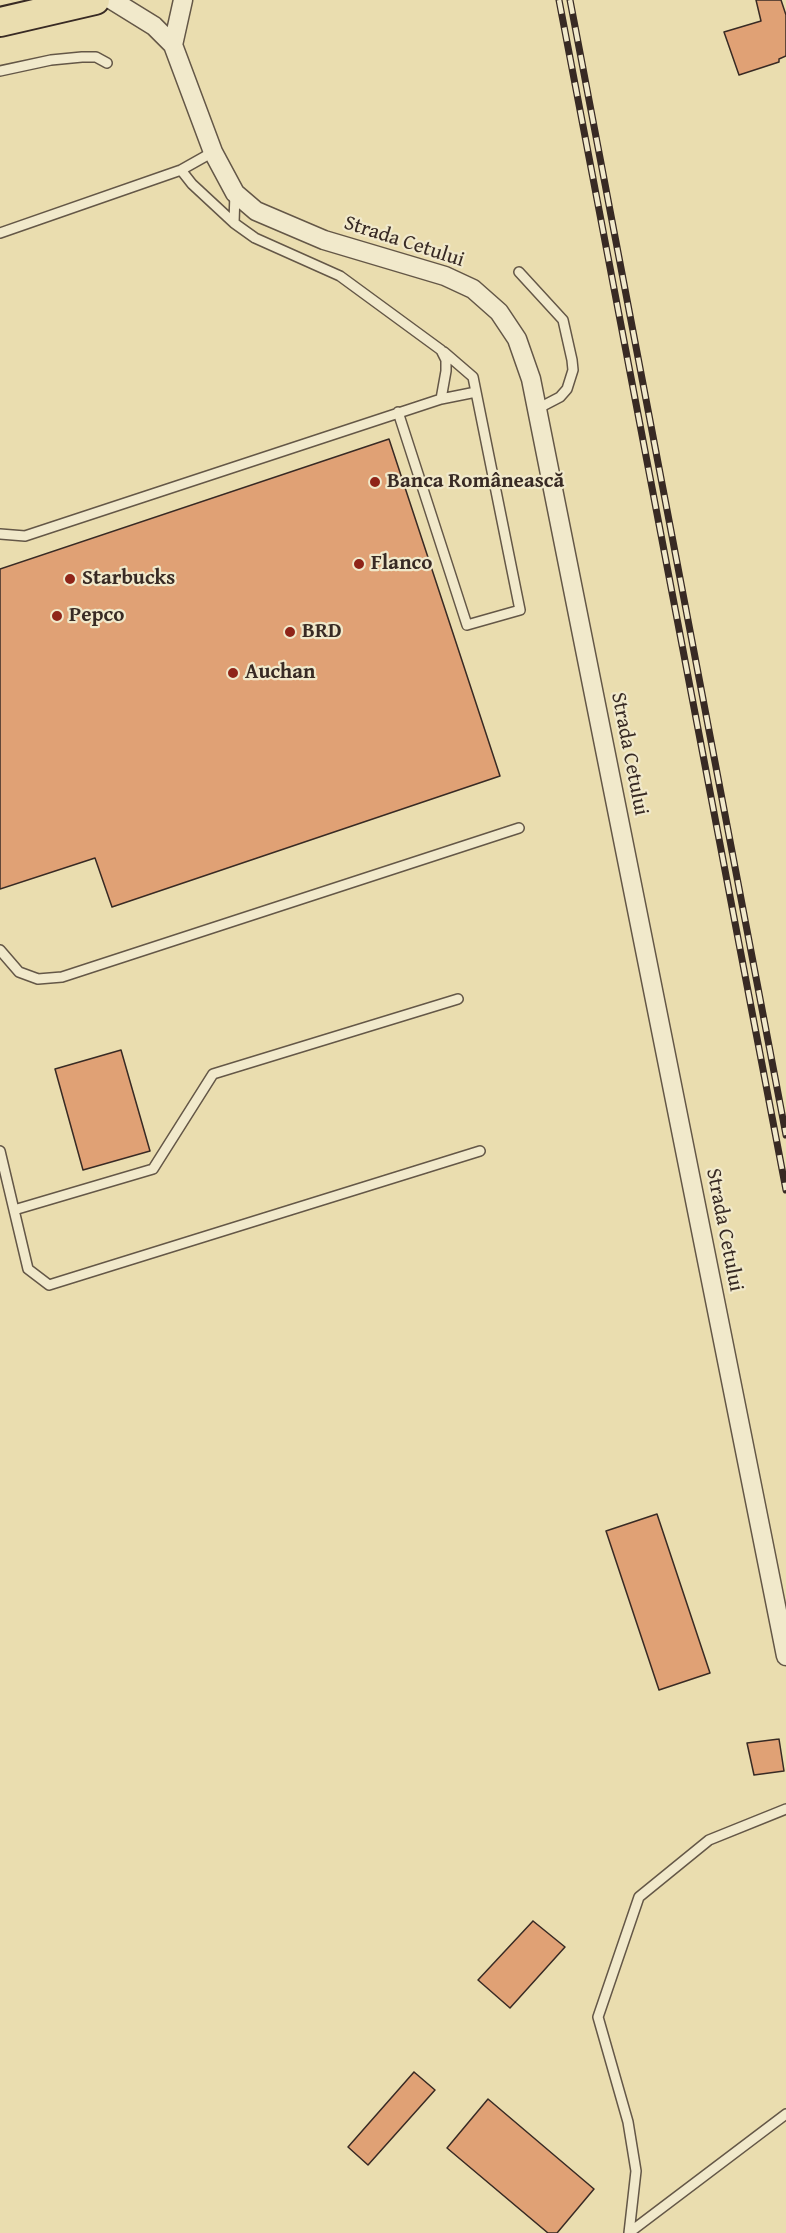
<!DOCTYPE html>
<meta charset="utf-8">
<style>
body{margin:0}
canvas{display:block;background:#eaddaf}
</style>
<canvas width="786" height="2233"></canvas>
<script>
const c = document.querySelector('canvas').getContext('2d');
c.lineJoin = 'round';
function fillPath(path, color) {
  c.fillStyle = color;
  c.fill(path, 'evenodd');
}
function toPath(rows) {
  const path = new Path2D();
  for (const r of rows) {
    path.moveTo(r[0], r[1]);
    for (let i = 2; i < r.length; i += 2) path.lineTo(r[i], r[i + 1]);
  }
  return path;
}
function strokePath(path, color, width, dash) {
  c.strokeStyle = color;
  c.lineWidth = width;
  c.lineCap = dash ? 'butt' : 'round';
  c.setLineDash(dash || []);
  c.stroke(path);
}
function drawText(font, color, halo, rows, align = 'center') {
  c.font = font + ' "Gentium Book Plus",serif';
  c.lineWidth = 4.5;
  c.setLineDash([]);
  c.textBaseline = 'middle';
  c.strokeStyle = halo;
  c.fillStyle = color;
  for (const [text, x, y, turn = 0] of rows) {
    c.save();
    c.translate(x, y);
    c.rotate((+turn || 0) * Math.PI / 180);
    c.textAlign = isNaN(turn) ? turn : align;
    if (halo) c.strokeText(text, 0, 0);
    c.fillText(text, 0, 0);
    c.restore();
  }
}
const building = toPath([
 [756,0,781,0,786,15,786,56,779,59,779,62,739,75,724,32,761,21,756,0],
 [389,439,500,776,112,907,95,858,0,889,0,569,389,439],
 [121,1050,150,1151,83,1170,55,1069,121,1050],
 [657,1514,710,1673,659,1690,606,1531,657,1514],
 [779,1739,784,1771,754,1775,747,1743,779,1739],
 [533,1921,565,1947,510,2008,478,1980,533,1921],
 [414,2072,435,2090,368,2165,348,2147,414,2072],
 [488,2099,594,2189,557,2233,548,2233,447,2148,488,2099]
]);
const lane = toPath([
 [0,71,51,60,82,57,96,57,107,63],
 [234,223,235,193],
 [0,233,181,170,213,152],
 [519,272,563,320,572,360,573,370,567,389,560,397,537,409],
 [441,399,476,392],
 [398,412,467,625,520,610,473,377,444,352],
 [0,534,25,536,441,399,446,371,446,360,441,350,340,276,255,238,234,223,192,184,181,170],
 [0,950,19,972,38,979,62,977,519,828],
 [0,1151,28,1269,49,1285,480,1151],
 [14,1210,153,1169,213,1074,458,999],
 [630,2232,786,2114],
 [629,2233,636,2171,628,2122,598,2017,639,1897,709,1840,786,1809]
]);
const street = toPath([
 [112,0,154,26,173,45,213,152,235,193,256,211,324,240,445,276,473,289,499,312,517,339,531,379,786,1656],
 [173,45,183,0]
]);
const primary = toPath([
 [0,22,95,0]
]);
const rail = toPath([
 [559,0,786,1190],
 [570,0,786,1135]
]);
const markers = [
 [375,482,6,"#8f2418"],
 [359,564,6,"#8f2418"],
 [70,579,6,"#8f2418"],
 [57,616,6,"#8f2418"],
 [290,632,6,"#8f2418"],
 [233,673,6,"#8f2418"]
];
const streetNames = [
 ["Strada Cetului",404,242,18],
 ["Strada Cetului",629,754,79],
 ["Strada Cetului",724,1230,79]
];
const poiNames = [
 ["Banca Românească",387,482],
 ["Flanco",371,564],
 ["Starbucks",82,579],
 ["Pepco",69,616],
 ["BRD",302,632],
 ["Auchan",245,673]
];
fillPath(building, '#e0a175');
strokePath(building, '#382a24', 1.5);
strokePath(lane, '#645747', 12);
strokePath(street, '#645747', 21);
strokePath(primary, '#382a24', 32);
strokePath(lane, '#f1e9cb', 9);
strokePath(street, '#f1e9cb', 18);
strokePath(primary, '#eaddaf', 28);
strokePath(rail, '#382a24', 7);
strokePath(rail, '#f1e9cb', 4.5, [14]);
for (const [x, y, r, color] of markers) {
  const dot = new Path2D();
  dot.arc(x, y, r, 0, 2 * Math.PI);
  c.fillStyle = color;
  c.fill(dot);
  strokePath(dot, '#f1e9cb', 2);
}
drawText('21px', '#382a24', '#f1e9cb', streetNames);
drawText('bold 21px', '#382a24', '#f1e9cb', poiNames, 'left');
</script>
